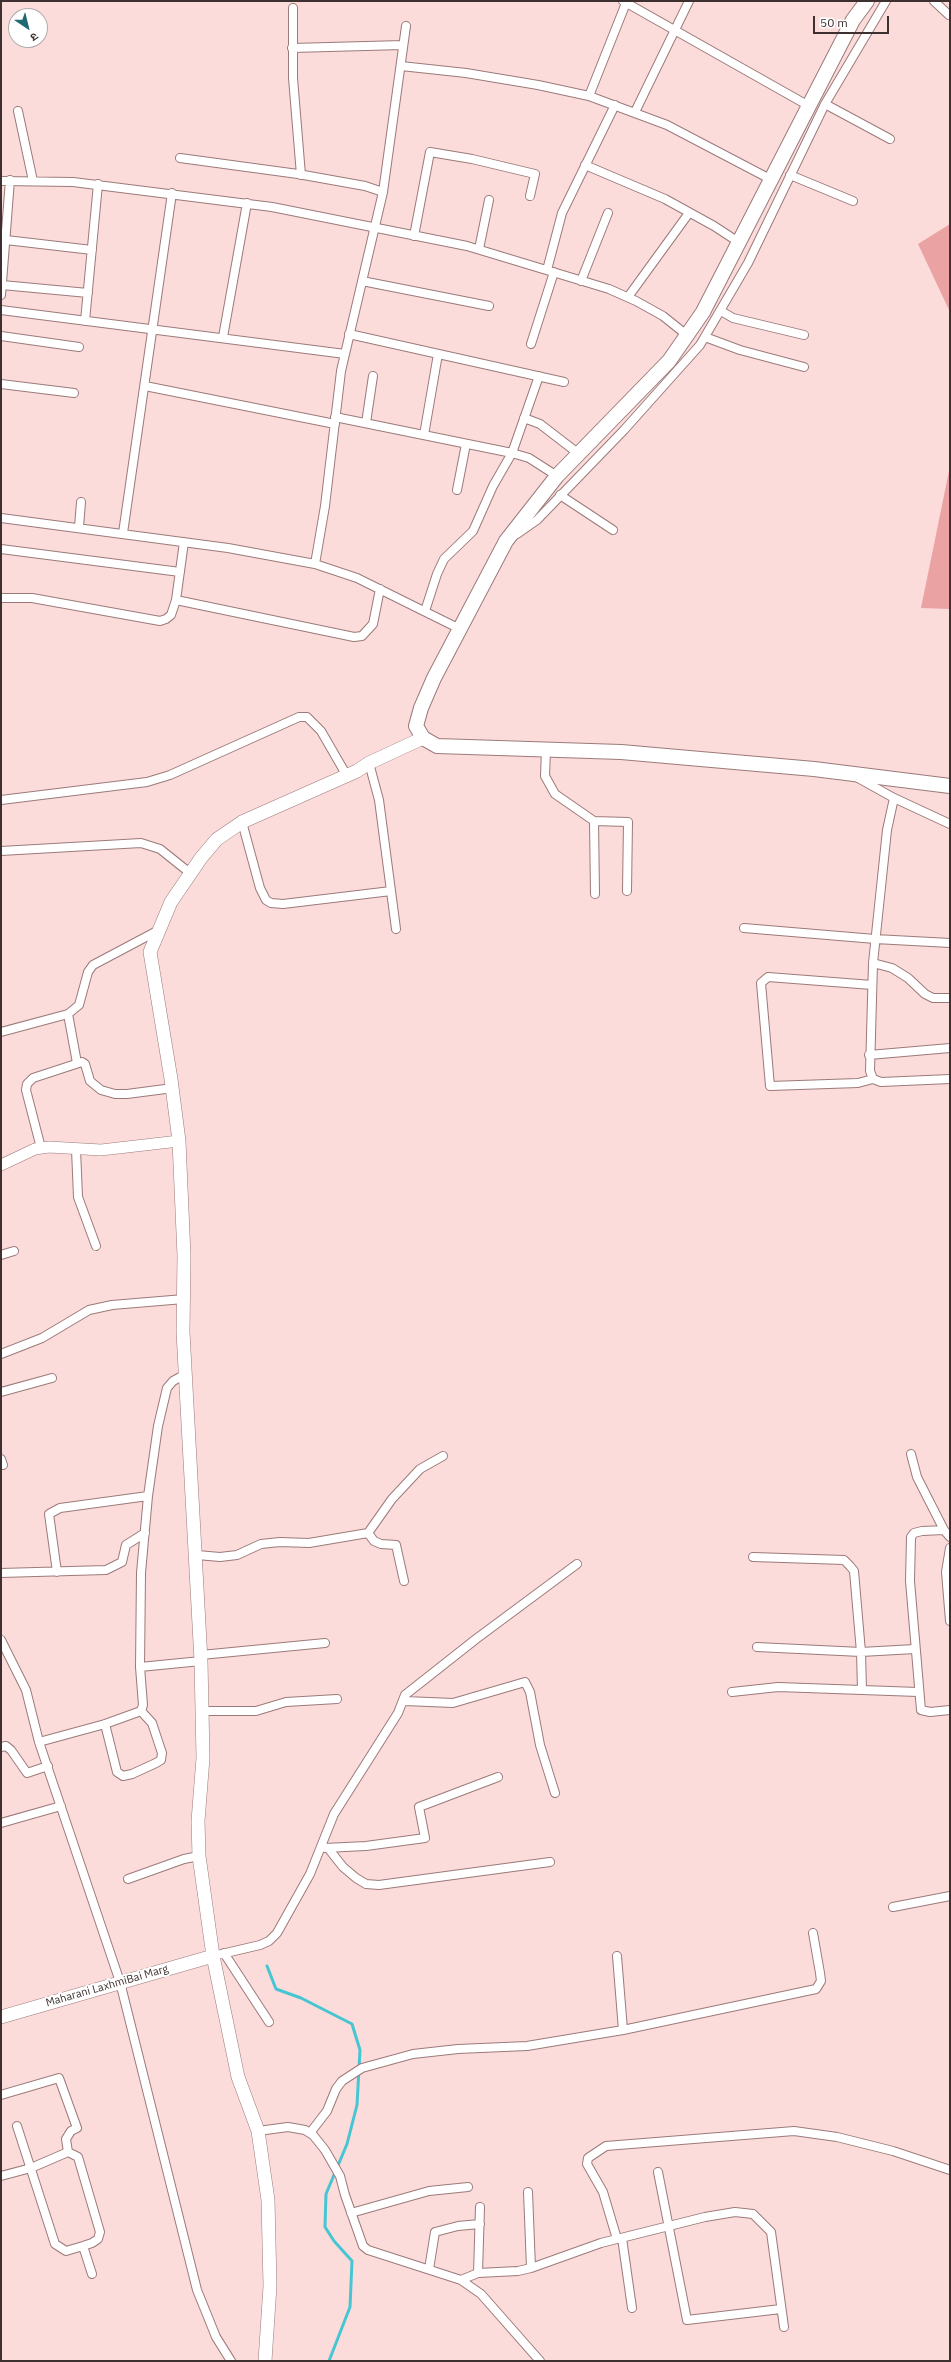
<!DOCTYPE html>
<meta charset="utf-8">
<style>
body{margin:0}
#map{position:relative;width:951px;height:2362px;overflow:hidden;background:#fbdcdb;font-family:"IBM Plex Sans","Noto Sans Devanagari",sans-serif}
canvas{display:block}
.frame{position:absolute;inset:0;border:2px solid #3e3030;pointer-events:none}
.north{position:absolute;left:8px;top:8px;width:40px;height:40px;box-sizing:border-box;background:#fff;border:1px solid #b2acac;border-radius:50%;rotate:145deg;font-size:11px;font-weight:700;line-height:16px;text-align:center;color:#3e3030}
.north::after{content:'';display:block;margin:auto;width:14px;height:18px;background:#206b73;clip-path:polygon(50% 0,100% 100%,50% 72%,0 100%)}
.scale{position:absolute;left:813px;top:16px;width:76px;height:18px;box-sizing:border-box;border:2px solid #3e3030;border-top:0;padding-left:5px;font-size:12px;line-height:14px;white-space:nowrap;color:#3e3030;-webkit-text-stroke:3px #fff;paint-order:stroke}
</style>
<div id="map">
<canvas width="951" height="2362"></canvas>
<div class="frame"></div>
<div class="north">उ</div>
<div class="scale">50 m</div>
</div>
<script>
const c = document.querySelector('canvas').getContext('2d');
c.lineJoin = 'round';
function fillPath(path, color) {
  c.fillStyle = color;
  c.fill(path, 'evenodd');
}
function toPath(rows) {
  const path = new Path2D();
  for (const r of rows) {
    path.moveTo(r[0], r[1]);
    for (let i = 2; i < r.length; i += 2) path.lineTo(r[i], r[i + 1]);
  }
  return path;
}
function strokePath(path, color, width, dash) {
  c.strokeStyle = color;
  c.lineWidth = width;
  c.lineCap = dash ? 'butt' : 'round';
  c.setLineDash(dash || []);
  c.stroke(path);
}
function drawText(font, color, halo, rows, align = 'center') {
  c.font = font + ' "IBM Plex Sans",sans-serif';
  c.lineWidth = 4;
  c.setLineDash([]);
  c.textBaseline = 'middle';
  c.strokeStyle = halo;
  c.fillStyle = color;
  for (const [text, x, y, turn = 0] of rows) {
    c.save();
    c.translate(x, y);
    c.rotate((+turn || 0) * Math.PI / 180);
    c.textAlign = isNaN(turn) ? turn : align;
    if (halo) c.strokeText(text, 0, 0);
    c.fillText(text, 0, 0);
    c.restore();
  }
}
const green = toPath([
 [950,224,950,312,918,244],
 [950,466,950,609,921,608]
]);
const stream = toPath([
 [267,1966,276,1989,301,1998,352,2024,360,2050,357,2105,347,2144,326,2194,325,2227,334,2241,352,2261,350,2307,329,2361]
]);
const minor = toPath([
 [623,1,809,106],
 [934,1,949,15],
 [293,8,293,78,301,175],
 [292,48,403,45],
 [401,66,466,73,538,85,589,96,667,125,772,180],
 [589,96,626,3],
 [825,104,890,139],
 [18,111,33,181],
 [635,112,689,1],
 [180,158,298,174,365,186,383,192],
 [585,165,665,199,714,226,740,243],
 [790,175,853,201],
 [1,181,73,182,272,207,467,246,609,289,636,301,663,316,688,336],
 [414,236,430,152,472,159,535,174,530,196],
 [6,240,92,250],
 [479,249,489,200],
 [547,270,562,213,615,105],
 [362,281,489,306],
 [581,281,608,213],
 [2,285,88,293],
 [1,295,10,180],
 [628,297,689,213],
 [1,310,345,354],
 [721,311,733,318,804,335],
 [85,321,98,184],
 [349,334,564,382],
 [1,336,79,347],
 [223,337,247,203],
 [705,337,740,350,804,367],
 [531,344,554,272],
 [1,384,74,393],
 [145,386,335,424],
 [335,417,512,453,529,458,557,476],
 [524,418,540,424,579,454],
 [366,423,373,376],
 [424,435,438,354],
 [457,490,466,444],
 [560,495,613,530],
 [1,518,228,548,315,564,357,578,460,629],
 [79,527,81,502],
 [123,533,172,193],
 [517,534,537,520,624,430,700,345,748,263,825,104,886,1],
 [1,549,180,572],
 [315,564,325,506,341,371,383,192,406,26],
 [1,598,32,598,160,621,166,619,171,615,176,600,184,542],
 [176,600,354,637,362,636,373,624,380,589],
 [425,611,437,574,444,559,473,531,493,486,512,453,539,376],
 [546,750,545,776,555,794,594,821,628,822,627,891],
 [369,763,379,800,396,929],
 [858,778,894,798,950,824],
 [894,798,887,830,873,963,870,1071,873,1079,881,1082,950,1079],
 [1,800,147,782,170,775,299,717,307,717,321,731,347,776],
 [594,821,595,894],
 [242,822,260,888,266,900,271,903,283,904,391,891],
 [1,851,141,843,160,849,190,873],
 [744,928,875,939,950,943],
 [873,963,892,968,908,978,925,994,933,998,950,998],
 [872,985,768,977,761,983,770,1086,858,1083,873,1079],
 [68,1014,77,1063],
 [1,1032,68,1014,79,1005,88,972,93,965,159,930],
 [869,1055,950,1048],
 [41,1148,26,1090,27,1084,33,1078,82,1062,85,1064,90,1081,101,1090,115,1094,127,1094,173,1088],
 [76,1149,78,1197,96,1246],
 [1,1255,14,1251],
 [1,1354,42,1338,89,1310,112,1305,184,1299],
 [186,1374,173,1381,167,1388,158,1426,148,1496,141,1573,140,1667,201,1661],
 [1,1392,52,1378],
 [911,1454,917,1477,944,1530,950,1537],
 [1,1459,3,1465],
 [944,1530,922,1531,914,1533,911,1537,910,1581,921,1710,930,1712,950,1710],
 [368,1533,392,1499,420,1469,443,1456],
 [368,1533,374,1541,381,1544,396,1545,404,1581],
 [950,1548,946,1572,950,1621],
 [197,1555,220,1557,237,1555,261,1544,280,1542,309,1543,368,1533],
 [753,1557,844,1560,850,1566,854,1571,861,1652,862,1690],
 [57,1572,49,1514,60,1508,148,1496],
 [1,1573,106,1570,122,1562,126,1545,145,1533],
 [1,1640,26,1690,39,1742,120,1982,197,2290,216,2337,231,2361],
 [757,1647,861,1652,915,1649],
 [201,1655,325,1643],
 [732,1692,778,1687,918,1692],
 [405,1701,453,1703,525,1682,530,1692,540,1745,555,1793],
 [201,1711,256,1711,286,1702,337,1699],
 [105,1724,117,1772,123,1776,132,1774,156,1763,161,1760,162,1753,152,1723,141,1711],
 [39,1742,105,1724,141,1711,143,1705,140,1667],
 [1,1747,6,1746,11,1750,27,1773,48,1766],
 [1,1823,61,1806],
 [325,1848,366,1846,425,1838,419,1807,498,1777],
 [328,1848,343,1867,356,1878,366,1884,379,1885,550,1862],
 [128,1879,184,1859,199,1856],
 [893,1907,950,1896],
 [224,1953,269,2022],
 [213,1956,260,1945,269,1941,277,1933,310,1874,334,1814,398,1713,405,1695,476,1639,577,1564],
 [617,1956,623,2030],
 [1,2095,59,2078,77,2128,71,2131,66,2139,68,2152,31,2168,1,2176],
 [17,2126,55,2244,66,2251,83,2246,92,2274],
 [258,2131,288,2127,305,2130,313,2135,325,2150,340,2176,345,2195,363,2246,368,2250,461,2280,481,2294,540,2361],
 [310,2133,327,2111,336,2089,342,2081,362,2068,413,2054,458,2049,527,2046,623,2030,816,1989,821,1981,820,1973,813,1933],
 [68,2152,78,2157,100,2232,98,2239,92,2243,83,2246],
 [658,2172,687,2320,781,2309],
 [528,2192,531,2268],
 [351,2213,429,2191,468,2187],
 [622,2238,632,2308],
 [617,2239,603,2192,587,2164,588,2158,606,2146,794,2131,837,2137,893,2151,950,2170],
 [429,2269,435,2232,458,2226,480,2224],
 [478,2273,480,2207],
 [461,2280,478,2273,518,2271,531,2268,601,2243,705,2217,735,2212,753,2214,771,2232,784,2327]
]);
const tertiary = toPath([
 [1,1165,35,1149,49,1147,101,1150,179,1141]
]);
const primary = toPath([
 [1,2017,213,1956],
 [265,2361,270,2286,268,2200,258,2131,238,2077,213,1956,199,1856,198,1821,203,1758,201,1661,183,1332,184,1256,179,1141,171,1079,150,952,171,902,201,858,217,839,242,822,357,771,369,763,423,738]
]);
const trunk = toPath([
 [867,1,853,20,703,312,669,361,557,476,506,541,434,678,421,708,416,726,423,738,437,746,621,752,814,769,950,786]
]);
const streetNames = [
 ["Maharani LaxhmiBai Marg",107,1986,-16]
];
fillPath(green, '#eba2a2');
strokePath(stream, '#46c6d3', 3);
strokePath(minor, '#9c7a7a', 10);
strokePath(tertiary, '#9c7a7a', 12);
strokePath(primary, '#9c7a7a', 14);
strokePath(trunk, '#9c7a7a', 16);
strokePath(minor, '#fff', 8);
strokePath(tertiary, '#fff', 11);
strokePath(primary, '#fff', 13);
strokePath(trunk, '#fff', 14);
drawText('11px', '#3e3030', '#fff', streetNames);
</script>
